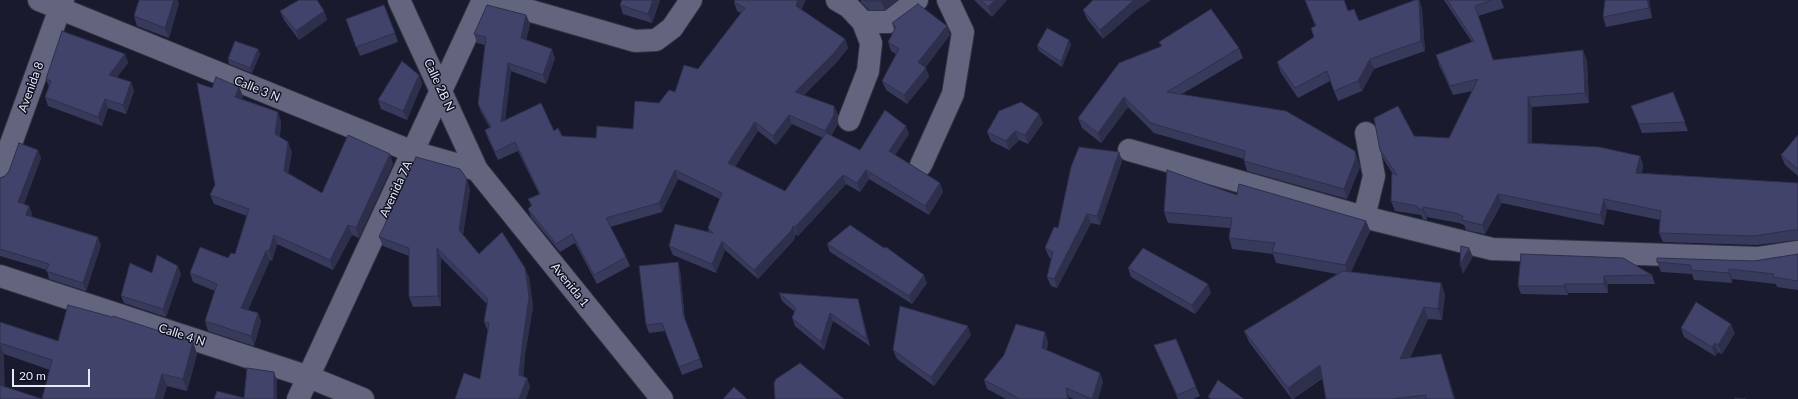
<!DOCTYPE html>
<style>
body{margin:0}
#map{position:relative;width:1798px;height:399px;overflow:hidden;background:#191a2d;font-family:Lato,sans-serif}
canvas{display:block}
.scale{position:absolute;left:12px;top:369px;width:78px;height:18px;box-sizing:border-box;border:2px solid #e8e9f7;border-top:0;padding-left:5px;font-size:12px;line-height:14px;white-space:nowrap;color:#e8e9f7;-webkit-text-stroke:3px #101123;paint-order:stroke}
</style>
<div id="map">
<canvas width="1798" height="399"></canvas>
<div class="scale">20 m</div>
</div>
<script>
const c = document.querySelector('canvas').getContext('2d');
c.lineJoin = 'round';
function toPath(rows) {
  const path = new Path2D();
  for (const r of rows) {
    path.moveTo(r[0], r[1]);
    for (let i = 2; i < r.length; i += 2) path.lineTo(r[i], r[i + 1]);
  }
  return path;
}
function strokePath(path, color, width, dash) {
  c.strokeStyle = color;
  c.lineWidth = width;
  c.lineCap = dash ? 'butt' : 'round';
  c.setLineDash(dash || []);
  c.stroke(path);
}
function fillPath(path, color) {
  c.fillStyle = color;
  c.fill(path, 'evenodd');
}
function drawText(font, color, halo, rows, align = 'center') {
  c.font = font + ' Lato,sans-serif';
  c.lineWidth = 3;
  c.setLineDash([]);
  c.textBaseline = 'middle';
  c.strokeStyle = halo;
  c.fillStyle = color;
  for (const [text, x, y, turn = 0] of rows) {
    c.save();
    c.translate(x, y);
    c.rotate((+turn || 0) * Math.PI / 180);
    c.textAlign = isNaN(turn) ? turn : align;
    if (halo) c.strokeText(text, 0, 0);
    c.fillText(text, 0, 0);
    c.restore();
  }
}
const minor = toPath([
 [39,0,413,152,477,170],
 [399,0,477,170,662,399],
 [493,0,635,41,656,40,672,28,691,0],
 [837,0,849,7,863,22,871,43,868,71,849,120],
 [863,22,889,22,917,0],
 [1129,150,1364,217,1492,249,1758,258,1798,252],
 [921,165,953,94,963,32,948,0],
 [0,174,63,0],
 [1364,217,1374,176,1366,133],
 [0,276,309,377,363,399],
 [298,399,483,0]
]);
const wall = toPath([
 [660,0,652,23,623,14,620,5],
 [861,0,897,0,885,10,869,10,861,2],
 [974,0,1007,0,992,17],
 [1093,0,1151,0,1135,11,1103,39,1087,19,1083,10],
 [1305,0,1344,0,1348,11,1359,21,1415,0,1419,0,1422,9,1425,51,1374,69,1362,91,1338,101,1330,81,1298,98,1281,73,1277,62,1314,37,1315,26],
 [1444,0,1501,0,1504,8,1478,16,1493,60,1587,60,1589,103,1532,107,1532,143,1640,156,1643,165,1642,173,1798,183,1798,240,1757,245,1663,242,1659,233,1660,220,1607,209,1604,225,1502,203,1485,234,1466,230,1464,225,1459,223,1427,217,1427,220,1423,219,1421,215,1395,211,1391,201,1392,173,1384,160,1380,150,1414,136,1449,138,1472,91,1453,95,1439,65,1436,55,1472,42],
 [1605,0,1649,0,1652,18,1606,27,1603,17],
 [734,2,801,10,845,39,848,48,836,63,804,95,834,106,838,115,838,124,831,136,860,150,909,134,895,155,940,183,943,192,929,215,869,179,860,192,846,184,798,236,796,234,794,240,758,279,725,250,716,273,673,255,669,246,709,232,708,228,720,199,678,179,662,212,610,227,626,257,630,266,597,284,575,243,560,252,531,217,528,209,531,206,528,199,539,194,518,151,498,160,488,139,485,130,490,128,481,112,478,104,485,45,477,43,474,34,526,15,530,24,526,40,555,58,546,84,511,71,505,120,554,131,562,136,596,138,633,129,659,103,675,92,698,69,741,13,737,11],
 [792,124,823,138,785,191,735,166,758,131,776,145],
 [179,3,169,38,137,26,134,16],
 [280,11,324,11,327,20,299,40,284,20],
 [346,19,395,33,398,42,360,56],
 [892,23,947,26,950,35,925,67,926,68,929,77,907,104,886,90,882,81,896,54,891,51,888,42,894,30],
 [1069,40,1071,45,1062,67,1039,51,1037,46],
 [1159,42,1239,48,1243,58,1182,94,1355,151,1358,161,1360,167,1347,199,1247,171,1244,161,1244,159,1154,133,1128,107,1101,143,1082,128,1078,118,1161,46],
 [258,49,260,54,252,73,229,64,228,59],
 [125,54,128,63,117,77,131,82,134,91,126,114,108,108,102,126,48,106,45,97,49,87,46,79],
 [419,75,422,84,407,120,381,109,378,100],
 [239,87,243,96,242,99,278,112,281,122,280,137,292,152,288,173,322,193,390,154,393,164,359,238,352,235,333,270,277,244,272,261,270,260,248,310,258,313,261,322,254,346,208,331,205,321,215,291,193,282,190,273,228,258,235,254,247,216,214,204,210,195,215,185,212,88],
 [1673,92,1688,131,1642,133,1631,106],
 [1043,123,1028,144,1019,140,1009,150,991,141,987,132],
 [1798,135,1798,176,1785,165,1781,155],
 [1119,152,1122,161,1100,225,1091,223,1057,288,1051,286,1047,277,1051,259,1049,257,1045,248,1058,228],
 [41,158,24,204,29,206,32,214,31,216,101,245,86,291,49,279,47,270,0,256,0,178],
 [470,189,463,235,479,254,529,277,533,307,525,355,523,376,527,378,530,387,480,379,488,331,484,322,487,304,441,258,441,306,413,307,409,297,409,256,383,246,379,237],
 [1237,195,1366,221,1370,231,1351,272,1441,283,1445,295,1442,320,1428,319,1410,358,1441,354,1445,366,1455,399,1326,399,1323,378,1293,399,1292,399,1249,342,1244,331,1337,274,1276,263,1273,254,1232,249,1229,238,1230,228,1168,223,1164,212],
 [827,244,927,283,912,304,830,252],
 [1521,254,1652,275,1655,284,1608,284,1608,293,1568,293,1568,295,1521,294,1518,286],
 [1798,254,1798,290,1777,287,1776,284,1732,279,1732,283,1694,280,1692,274,1661,272,1657,262,1754,261],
 [678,262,680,270,685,321,703,367,682,375,665,331,649,333,646,325],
 [1128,268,1211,293,1195,314,1131,277],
 [152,273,181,274,166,317,124,303,121,296],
 [779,293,858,299,860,307,870,346,833,321,824,350,795,326,792,318,795,312,782,301],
 [0,322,58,341,193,342,197,354,187,391,167,386,163,399,42,399,50,370,4,354,0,399],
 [1681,328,1735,333,1722,354,1718,352,1715,356,1684,337],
 [971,335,934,386,897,359,893,350],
 [1048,341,1047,350,1100,373,1103,382,1098,399,1074,399,1069,397,1069,399,1006,399,987,389,984,380],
 [1154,345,1196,387,1200,396,1193,399,1178,399,1158,355]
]);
const shadedWall = toPath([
 [174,0,178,0,179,3,169,38,165,28],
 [653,0,660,0,652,23,648,14],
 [798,0,806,0,799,15,796,6],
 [882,0,897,0,885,10,881,1],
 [995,0,1007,0,992,17,988,7],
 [1134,0,1151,0,1135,11,1103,39,1100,30],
 [1419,0,1422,9,1425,51,1421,41],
 [1647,0,1649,0,1652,18,1649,8],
 [324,11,327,20,299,40,296,31],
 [526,15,530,24,525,47,521,38],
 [947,26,950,35,922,72,918,62],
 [845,39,848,48,836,63,798,100,795,92],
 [1069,40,1071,45,1062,67,1061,62],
 [258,49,260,54,252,73,250,68],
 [552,49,555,58,546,84,543,75],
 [1583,50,1587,60,1589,103,1585,93],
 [125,54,128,63,112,84,109,75],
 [1370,59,1374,69,1362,91,1358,81],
 [508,63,511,71,504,131,501,122],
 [926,68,929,77,907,104,904,95],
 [419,75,422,84,407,120,403,111],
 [131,82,134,91,126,114,123,105],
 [239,87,243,96,239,107,235,97],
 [1124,97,1128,107,1101,143,1098,133],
 [1528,97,1532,107,1532,153,1528,143],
 [105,99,108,108,102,126,98,117],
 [834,106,838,115,838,124,828,140,825,131],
 [278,112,281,122,279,144,275,134],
 [1039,114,1043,123,1028,144,1025,135],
 [789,115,792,124,776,145,773,136],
 [755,122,758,131,732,172,728,163],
 [906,126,909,134,892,160,889,151],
 [1015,131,1019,140,1009,150,1006,141],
 [288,142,292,152,287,180,284,171],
 [38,150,41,158,21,210,18,202],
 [1355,151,1358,161,1360,167,1347,199,1344,189],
 [1119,152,1122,161,1100,225,1097,216],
 [390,154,393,164,359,238,356,228],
 [1640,156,1643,165,1640,182,1636,173],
 [675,170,678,179,662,212,659,203],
 [866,170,869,179,860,192,857,183],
 [843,175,846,184,798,236,795,227],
 [467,179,470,189,462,240,459,230],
 [940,183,943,192,929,215,925,206],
 [1498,194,1502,203,1485,234,1482,225],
 [1604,199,1607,209,1604,225,1600,215],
 [29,206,32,214,29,223,26,215],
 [1423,207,1427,217,1427,220,1423,210],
 [1087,214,1091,223,1057,288,1054,279],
 [1366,221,1370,231,1349,276,1345,265],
 [348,225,352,235,333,270,330,260],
 [793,226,796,234,794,240,758,279,754,270],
 [274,235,277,244,272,261,269,251],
 [98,237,101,245,86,291,83,283],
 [722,241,725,250,716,273,712,264],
 [437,248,441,258,441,306,438,296],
 [1469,248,1473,257,1463,274,1460,265],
 [266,251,270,260,245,317,241,308],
 [678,262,680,270,685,322,683,314],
 [178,266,181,274,166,317,163,309],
 [525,268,529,277,533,307,525,355,523,384,519,375],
 [1729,269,1732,279,1732,283,1729,273],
 [924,275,927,283,912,304,909,296],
 [1604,276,1608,284,1608,293,1604,284],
 [1441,283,1445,295,1442,320,1438,309],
 [1208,284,1211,293,1195,314,1192,305],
 [1565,284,1568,293,1568,295,1564,286],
 [858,299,860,307,870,346,867,339],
 [1424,307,1428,319,1404,371,1400,359],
 [258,313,261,322,254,346,251,336],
 [830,313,833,321,824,350,821,342],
 [1731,324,1735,333,1722,354,1718,345],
 [968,326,971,335,934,386,931,377],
 [1045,332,1048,341,1046,358,1042,348],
 [193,342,197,354,187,391,183,379],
 [1715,343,1718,352,1715,356,1712,347],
 [0,344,4,354,5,397,0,385],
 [1441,354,1445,366,1455,399,1454,399],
 [1320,365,1324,376,1292,399,1288,388],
 [274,372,277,380,277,399,274,399],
 [1100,373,1103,382,1098,399,1093,399],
 [162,374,167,386,163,399,155,399],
 [527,378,530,387,526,399,519,399],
 [1066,388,1069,397,1069,399,1068,399]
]);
const building = toPath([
 [139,0,174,0,165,28,134,16,139,0],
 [299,0,317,0,324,11,296,31,280,11,299,0],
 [622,0,653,0,648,14,620,5,622,0],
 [735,0,798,0,796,6,845,39,833,54,795,92,834,106,834,115,825,131,789,115,773,136,755,122,728,163,785,191,826,133,860,150,885,110,906,126,889,151,940,183,925,206,866,170,857,183,843,175,795,227,793,226,791,231,754,270,722,241,712,264,669,246,675,224,713,233,708,228,722,193,675,170,659,203,606,218,626,257,594,275,572,234,556,244,528,209,532,205,528,199,540,194,515,142,495,152,485,130,491,127,478,104,486,37,474,34,487,5,526,15,521,38,552,49,543,75,508,63,501,122,541,103,554,131,558,128,562,136,596,138,597,126,633,129,635,101,659,103,669,90,675,92,684,65,698,69,745,8,734,2,735,0],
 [865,0,882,0,881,1,865,1,865,0],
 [981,0,995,0,988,7,981,0],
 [1093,0,1134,0,1100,30,1083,10,1093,0],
 [1305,0,1344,0,1348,11,1354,9,1359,21,1415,0,1419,0,1421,41,1370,59,1358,81,1334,91,1327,71,1295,88,1277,62,1314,37,1311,28,1316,26,1305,0],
 [1447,0,1493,0,1475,6,1493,60,1583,50,1585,93,1528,97,1528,143,1599,147,1640,156,1636,173,1798,183,1798,230,1793,230,1754,236,1659,233,1661,211,1604,199,1600,215,1498,194,1482,225,1462,220,1463,216,1456,213,1423,207,1423,210,1419,209,1417,206,1391,201,1392,173,1397,175,1380,150,1374,118,1398,106,1414,136,1449,138,1478,79,1450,86,1436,55,1474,41,1447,0],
 [1605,0,1647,0,1649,8,1603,17,1605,0],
 [918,4,947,26,918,62,926,68,904,95,882,81,899,49,888,42,896,27,892,23,918,4],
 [384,5,395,33,356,47,346,19,384,5],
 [1211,9,1239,48,1167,92,1286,111,1355,151,1356,158,1344,189,1244,161,1245,151,1151,123,1124,97,1098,133,1078,118,1119,63,1162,46,1159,42,1211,9],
 [1047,28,1069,40,1061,62,1037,46,1047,28],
 [62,31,125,54,109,75,131,82,123,105,105,99,98,117,45,97,51,81,46,79,62,31],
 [235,41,258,49,250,68,228,59,235,41],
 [402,61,419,75,403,111,378,100,402,61],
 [216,77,239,87,235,97,278,112,275,134,288,142,284,171,322,193,348,135,390,154,356,228,348,225,330,260,274,235,269,251,266,251,241,308,258,313,251,336,205,321,217,284,190,273,200,247,228,258,231,253,235,254,249,209,210,195,215,185,197,83,212,88,216,77],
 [1673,92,1685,122,1639,124,1631,106,1673,92],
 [1021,102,1039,114,1025,135,1015,131,1006,141,987,132,999,111,1021,102],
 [1798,135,1798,169,1781,155,1798,135],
 [19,143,38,150,18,202,29,206,26,215,98,237,83,283,46,271,49,264,0,249,0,178,5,176,9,171,19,143],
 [1079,147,1119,152,1097,216,1087,214,1054,279,1047,277,1053,252,1045,248,1054,227,1058,228,1071,167,1079,147],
 [416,157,460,169,467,179,459,230,479,254,502,232,525,268,529,297,522,346,519,375,527,378,519,399,455,399,464,373,480,379,489,323,484,322,488,299,437,248,438,296,409,297,409,248,379,237,416,157],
 [1167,170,1237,195,1239,184,1366,221,1345,265,1272,252,1275,243,1229,238,1232,218,1164,212,1167,170],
 [850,225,884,248,886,247,924,275,909,296,827,244,850,225],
 [1461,246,1469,248,1460,265,1461,246],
 [1143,248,1208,284,1192,305,1128,268,1143,248],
 [1521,254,1623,258,1652,275,1604,276,1604,284,1565,284,1564,286,1518,286,1521,254],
 [1798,254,1798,281,1773,277,1774,274,1729,269,1729,273,1691,270,1691,265,1657,262,1657,258,1754,261,1798,254],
 [157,255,178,266,163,309,121,296,130,263,152,273,157,255],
 [678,262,683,314,700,359,679,367,662,323,646,325,639,266,678,262],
 [1343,271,1441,283,1438,309,1424,307,1400,359,1441,354,1454,399,1426,399,1426,395,1391,399,1326,399,1320,365,1288,388,1244,331,1343,271],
 [779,293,858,299,867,339,830,313,821,342,792,318,796,308,779,293],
 [1696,302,1731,324,1718,345,1715,343,1712,347,1681,328,1696,302],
 [68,305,112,317,113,316,193,342,183,379,162,374,155,399,42,399,52,360,0,343,0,322,58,341,68,305],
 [900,306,968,326,931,377,893,350,900,306],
 [1016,324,1045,332,1042,348,1100,373,1092,399,1066,388,1068,399,1019,399,1013,395,984,380,1004,355,1016,324],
 [1176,339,1196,387,1177,395,1154,345,1176,339],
 [0,360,0,385,42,399,0,399,0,360],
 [800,363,844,399,775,399,774,383,776,379,800,363],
 [247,368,274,372,274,399,214,399,217,391,244,398,247,368],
 [1218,380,1244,399,1211,399,1208,397,1218,380],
 [734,387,747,399,723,399,734,387],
 [1735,398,1746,399,1735,399,1735,398]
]);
const streetNames = [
 ["Calle 2B N",439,85,65],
 ["Avenida 8",31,87,-70],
 ["Calle 3 N",257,89,22],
 ["Avenida 7A",396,189,-65],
 ["Avenida 1",570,285,51],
 ["Calle 4 N",182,335,18]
];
strokePath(minor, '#323342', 24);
strokePath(minor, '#62657d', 22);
fillPath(wall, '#383a5c');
fillPath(shadedWall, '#2e2f4b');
fillPath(building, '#41436b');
strokePath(building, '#2e2f4b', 1);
drawText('12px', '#e8e9f7', '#101123', streetNames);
</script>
